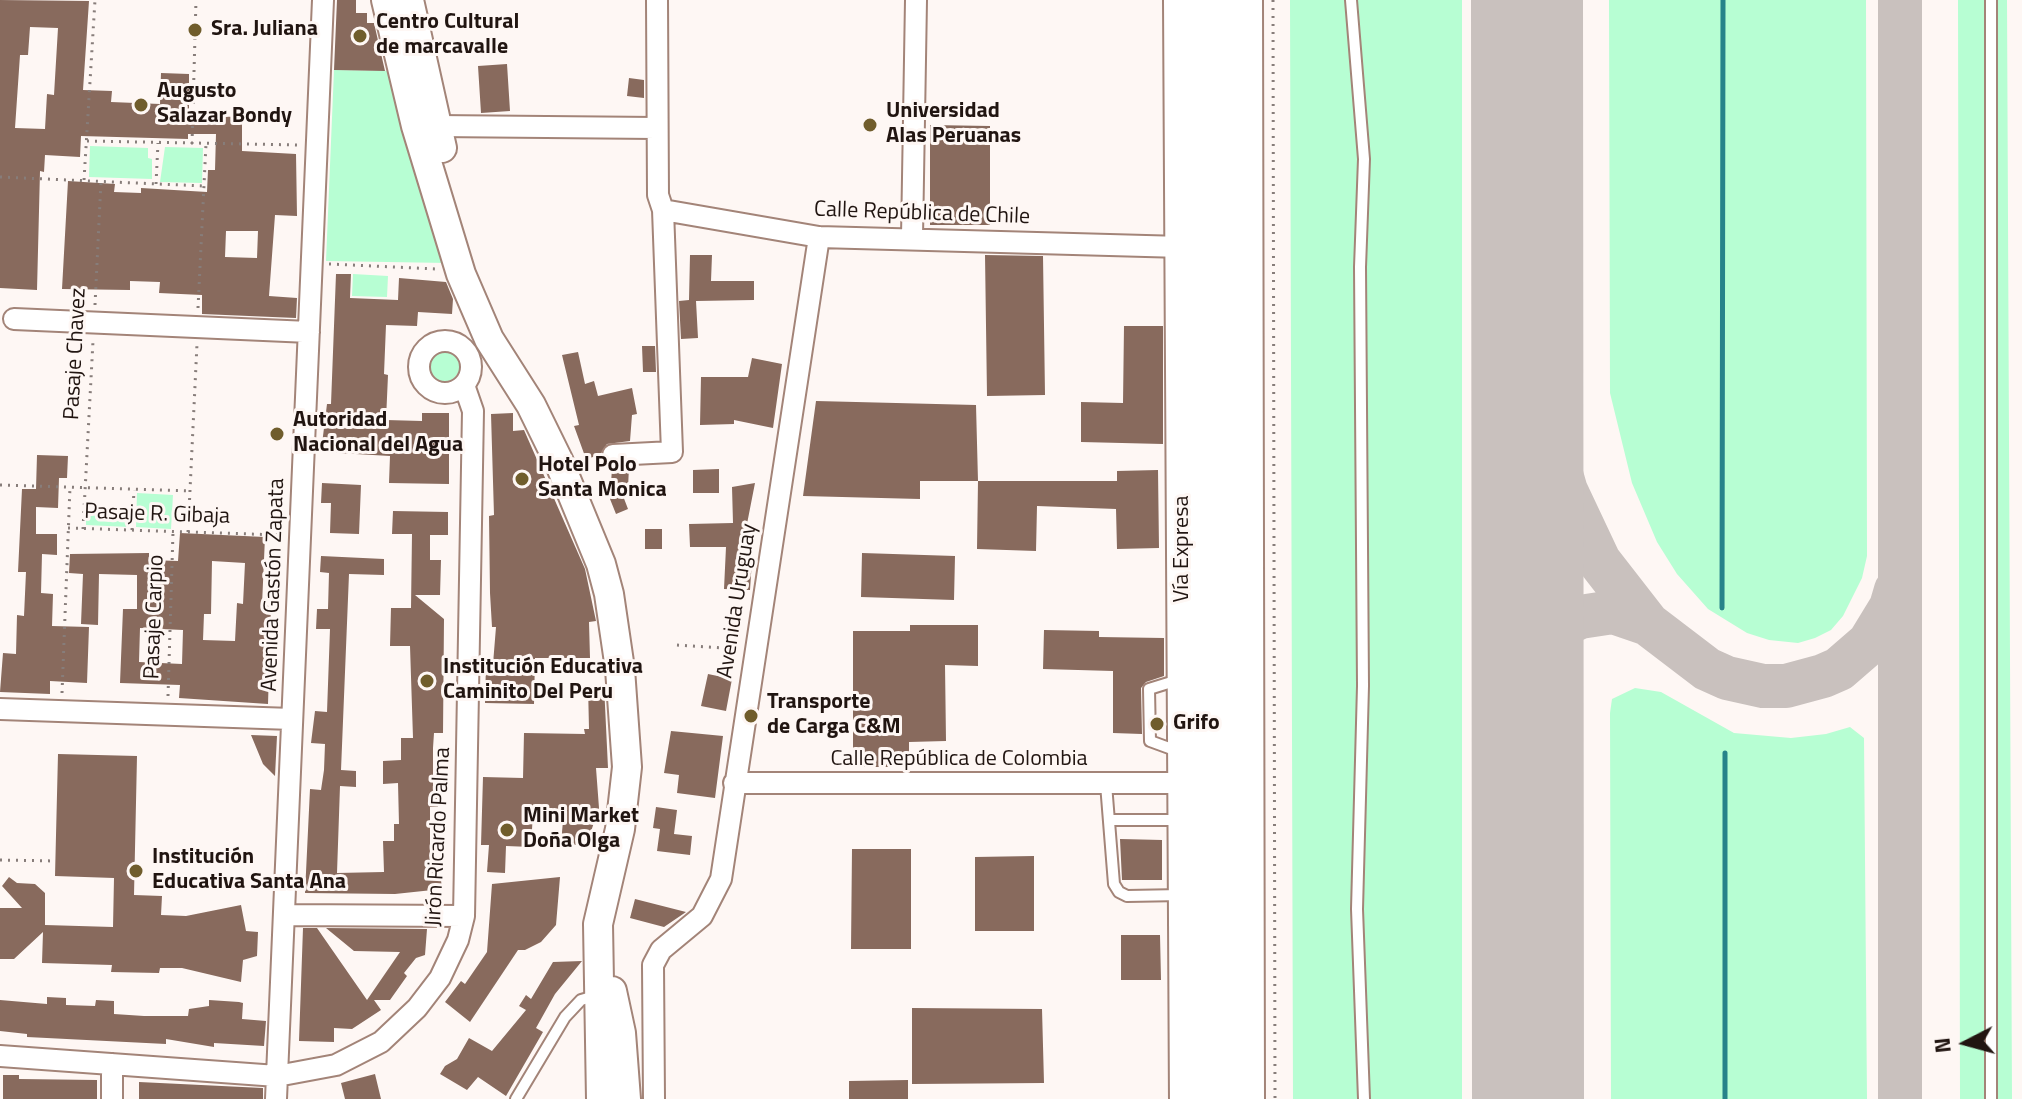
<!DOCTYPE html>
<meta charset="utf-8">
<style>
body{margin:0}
#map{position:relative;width:2022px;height:1099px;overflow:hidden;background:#fef7f4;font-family:"Titillium Web",sans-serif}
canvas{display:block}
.north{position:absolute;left:1926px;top:1003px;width:80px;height:80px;-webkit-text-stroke:6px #fef7f4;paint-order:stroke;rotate:264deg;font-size:22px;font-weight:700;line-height:32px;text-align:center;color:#211511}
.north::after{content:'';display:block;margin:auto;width:28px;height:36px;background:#211511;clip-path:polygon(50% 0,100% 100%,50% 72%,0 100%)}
</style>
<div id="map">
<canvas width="2022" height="1099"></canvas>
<div class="north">N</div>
</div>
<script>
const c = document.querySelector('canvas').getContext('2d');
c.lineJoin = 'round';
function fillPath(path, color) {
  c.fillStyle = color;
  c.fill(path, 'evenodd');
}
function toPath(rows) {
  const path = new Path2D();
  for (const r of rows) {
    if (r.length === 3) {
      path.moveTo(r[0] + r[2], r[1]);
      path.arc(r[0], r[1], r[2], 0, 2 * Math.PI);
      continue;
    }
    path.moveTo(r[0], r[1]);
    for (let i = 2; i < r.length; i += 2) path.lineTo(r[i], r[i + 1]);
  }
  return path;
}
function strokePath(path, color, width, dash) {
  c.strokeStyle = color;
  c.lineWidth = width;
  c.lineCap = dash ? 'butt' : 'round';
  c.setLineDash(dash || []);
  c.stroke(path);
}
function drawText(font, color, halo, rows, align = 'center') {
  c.font = font + ' "Titillium Web",sans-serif';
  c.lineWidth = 6;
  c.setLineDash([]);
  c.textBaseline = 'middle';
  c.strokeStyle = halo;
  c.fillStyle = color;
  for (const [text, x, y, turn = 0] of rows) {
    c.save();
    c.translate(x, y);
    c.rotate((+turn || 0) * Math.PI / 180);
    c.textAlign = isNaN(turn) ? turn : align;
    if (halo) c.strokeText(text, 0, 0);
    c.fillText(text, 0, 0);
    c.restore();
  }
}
const green = toPath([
 [1290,0,1462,0,1462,1099,1293,1099],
 [1609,0,1866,0,1867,556,1862,578,1843,616,1831,630,1815,638,1798,643,1769,640,1747,633,1708,609,1677,574,1657,542,1632,483,1610,393],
 [1958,0,2007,0,2012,1099,1960,1099],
 [334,70,394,71,448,263,326,261],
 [90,146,148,148,148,158,152,159,152,179,89,177],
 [165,147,203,148,202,183,160,182],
 [353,274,388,276,387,297,352,296],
 [443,365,17],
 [137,493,173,495,171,529,136,527],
 [86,511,129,513,129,527,86,525],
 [1635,688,1661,692,1734,733,1791,738,1826,734,1850,727,1864,738,1867,1099,1611,1099,1610,713,1612,699]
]);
const stream = toPath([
 [1722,608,1723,0],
 [1725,753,1725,1099]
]);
const taxiway = toPath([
 [1900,0,1900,1099],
 [1527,356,1566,491,1599,561,1648,624,1707,669,1727,678,1763,686,1786,686,1823,676,1839,669,1869,643,1891,607,1896,590],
 [1528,700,1541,648,1565,624,1580,617,1613,612,1648,624]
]);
const runway = toPath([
 [1527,0,1528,1099]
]);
const building = toPath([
 [0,0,89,1,83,90,112,91,111,102,160,104,161,73,189,74,189,116,242,117,242,151,296,154,297,216,275,215,269,296,297,298,296,318,202,314,202,295,159,293,160,282,130,281,130,290,62,289,68,181,115,184,114,192,141,193,141,188,207,192,208,170,215,170,216,134,188,134,188,139,81,136,80,157,45,155,44,172,40,171,37,290,0,288],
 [30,27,58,28,54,95,47,94,45,129,15,128,20,55,28,55],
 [226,231,258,231,257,258,225,257],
 [337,0,356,0,356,13,367,13,367,23,374,23,385,71,334,70],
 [507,64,510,111,481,113,478,66],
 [629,78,644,80,644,98,627,96],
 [930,125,990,126,990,225,930,225],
 [690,255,712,255,711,281,754,281,754,300,696,301,698,338,681,339,679,301,689,300],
 [985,255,1043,256,1045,395,987,396],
 [336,274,351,274,350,298,398,300,399,278,446,282,453,299,452,314,418,312,417,326,386,325,384,374,388,375,386,420,422,421,422,413,449,413,449,484,389,483,390,456,321,452,327,404,331,404],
 [1124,326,1163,326,1163,444,1081,442,1081,402,1123,403],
 [642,346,655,346,656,372,643,372],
 [578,352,585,384,594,381,598,396,632,388,637,414,632,415,630,441,607,444,600,455,586,459,574,426,579,425,562,355],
 [752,358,782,364,773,428,734,420,734,424,700,425,701,377,748,377],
 [816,401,976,405,978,481,920,481,920,499,803,496],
 [513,413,513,431,524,430,585,569,596,621,589,622,590,658,535,658,534,704,485,703,486,663,493,664,496,627,492,627,490,593,489,516,494,515,491,414],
 [37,455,68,456,67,478,59,478,58,508,36,507,36,534,57,534,57,555,42,554,41,593,53,594,52,626,89,627,87,683,50,681,50,694,0,692,3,653,16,654,17,615,24,616,26,572,18,572,22,489,36,489],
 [629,467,628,488,620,488,628,509,616,514,610,499,612,468],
 [719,469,719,493,693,493,693,470],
 [1158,470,1159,548,1117,549,1116,509,1037,506,1036,551,977,549,978,481,1117,481,1117,471],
 [322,483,361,485,359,534,330,533,331,503,321,503],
 [755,483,746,529,754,529,750,590,724,589,726,547,690,547,689,524,733,523,732,487],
 [393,511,448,512,448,535,430,535,430,560,441,560,440,595,415,595,444,619,443,733,434,733,433,748,433,786,438,786,438,807,430,807,430,872,440,871,442,889,395,894,305,893,310,789,321,790,324,770,325,744,311,743,315,711,327,712,330,629,316,629,317,609,328,609,329,573,320,572,321,556,384,559,384,575,349,574,341,770,356,771,356,787,340,786,337,873,384,872,383,841,394,841,394,824,399,824,398,783,383,784,383,761,401,760,401,738,413,738,410,646,390,646,391,608,411,608,412,534,392,534],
 [645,529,662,529,662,549,645,549],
 [180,533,265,537,262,605,271,605,268,704,179,698,180,685,120,683,123,609,137,609,137,575,99,574,98,625,81,624,83,574,69,573,70,554,149,553,149,560,178,561],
 [212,561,245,563,243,604,237,603,235,641,203,640,204,614,211,614],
 [140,628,183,630,182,664,139,662],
 [862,553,955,556,954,600,861,597],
 [910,625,978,625,978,666,945,665,946,741,909,742,909,767,853,767,853,631,910,631],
 [1044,630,1099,631,1099,637,1164,638,1164,676,1146,682,1141,688,1142,734,1113,733,1113,671,1043,669],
 [708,674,732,679,726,711,701,706],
 [588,685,604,685,608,768,596,768,599,808,586,846,561,843,564,810,533,812,531,847,506,846,505,873,487,872,489,845,481,845,483,777,523,778,524,733,585,734,584,729,589,729],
 [671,731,723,736,715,798,677,793,679,775,664,773],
 [251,735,277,736,275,776,263,764],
 [58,754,137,756,134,895,162,896,161,915,186,916,241,905,246,931,258,932,257,956,243,960,241,982,182,968,160,968,159,973,111,972,112,965,42,963,43,932,14,959,0,959,0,908,22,908,2,886,9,877,17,883,35,884,45,893,45,925,113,927,114,878,55,876],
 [656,807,677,810,674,834,692,836,690,855,657,851,660,829,653,828],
 [1120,839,1162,840,1162,880,1122,880],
 [852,849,911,849,911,949,851,949],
 [1034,856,1034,931,975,931,975,857],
 [560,877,556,925,541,942,525,950,518,950,470,1022,445,1002,461,981,465,984,487,952,492,884],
 [635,899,686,912,664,927,630,918],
 [303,928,317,928,367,1000,400,952,354,951,326,928,427,929,425,955,416,958,404,973,407,976,390,1000,374,1000,381,1010,352,1029,334,1028,334,1042,299,1041],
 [1121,935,1160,935,1161,980,1121,980],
 [582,961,555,994,536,1028,543,1032,506,1096,478,1077,467,1090,440,1074,445,1066,457,1059,469,1038,492,1051,526,1010,519,1006,526,995,531,999,553,962],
 [47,997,66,998,66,1005,95,1006,96,1000,114,1001,114,1014,144,1016,188,1016,189,1009,209,1006,209,1000,239,1002,243,1003,242,1019,266,1021,264,1046,214,1043,214,1047,166,1039,166,1044,27,1037,27,1034,0,1031,0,1000,47,1004],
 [912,1008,1042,1009,1044,1083,912,1084],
 [375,1074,381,1099,345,1099,341,1083],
 [3,1075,19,1075,19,1079,97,1080,97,1099,3,1099],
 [908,1080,908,1099,849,1099,849,1081],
 [139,1082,263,1088,263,1099,139,1099]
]);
const path = toPath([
 [1273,0,1275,1099],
 [87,141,299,145],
 [192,144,196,0],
 [0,177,204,186],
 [84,180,95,0],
 [156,184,158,143],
 [329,264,437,269],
 [95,305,101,181],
 [198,308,206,144],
 [0,485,190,491],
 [84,508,133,509],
 [68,528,280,535],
 [83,529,93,341],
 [132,530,134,490],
 [188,532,197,344],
 [677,645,739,649],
 [62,693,70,487],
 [168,696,173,532],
 [0,860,55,861]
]);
const service = toPath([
 [1351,0,1364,159,1360,267,1363,686,1357,909,1364,1099],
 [1991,0,1991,1099],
 [1178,680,1149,689,1150,741,1180,752],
 [1106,784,1114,884,1119,892,1127,896,1182,895],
 [1110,820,1180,820],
 [516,1099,565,1017,581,1000,595,996]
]);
const minor = toPath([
 [436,126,656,128],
 [663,210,819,237,1182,247],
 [912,237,916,0],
 [14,319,309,332],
 [445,367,26],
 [613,455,672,452,663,210,658,195,657,0],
 [0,709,292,719],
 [734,783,1184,783],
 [284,915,464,916],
 [0,1056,277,1076,336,1065,381,1042,417,1008,440,978,458,940,464,916,473,411,464,385],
 [112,1064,112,1099],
 [276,1099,323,0],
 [654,1099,653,965,661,950,702,916,721,879,819,237]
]);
const secondary = toPath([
 [386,0,416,126,461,274,489,339,531,405,559,462,601,564,609,594,620,669,627,767,620,829,598,924,601,1099],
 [409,0,442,148],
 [1178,0,1184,1099],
 [1248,0,1250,1099],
 [612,991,621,1033,626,1099]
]);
const primary = toPath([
 [1203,0,1205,1099],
 [1226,0,1228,1099]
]);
const markers = [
 [195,30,8,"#705d2c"],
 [360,36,8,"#705d2c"],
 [141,105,8,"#705d2c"],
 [870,125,8,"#705d2c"],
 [277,434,8,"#705d2c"],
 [522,479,8,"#705d2c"],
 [427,681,8,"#705d2c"],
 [751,716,8,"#705d2c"],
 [1157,724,8,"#705d2c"],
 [507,830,8,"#705d2c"],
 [136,871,8,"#705d2c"]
];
const poiNames = [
 ["Centro Cultural",376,23],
 ["de marcavalle",376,48],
 ["Sra. Juliana",211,30],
 ["Augusto",157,92],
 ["Salazar Bondy",157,117],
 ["Universidad",886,112],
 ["Alas Peruanas",886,137],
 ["Autoridad",293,421],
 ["Nacional del Agua",293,446],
 ["Hotel Polo",538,466],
 ["Santa Monica",538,491],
 ["Institución Educativa",443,668],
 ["Caminito Del Peru",443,693],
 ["Transporte",767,703],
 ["de Carga C&M",767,728],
 ["Grifo",1173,724],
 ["Mini Market",523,817],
 ["Doña Olga",523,842],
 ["Institución",152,858],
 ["Educativa Santa Ana",152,883]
];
const streetNames = [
 ["Calle República de Chile",922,214,2],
 ["Pasaje Chavez",76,354,-87],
 ["Pasaje R. Gibaja",157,515,2],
 ["Vía Expresa",1183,549,-90],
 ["Avenida Gastón Zapata",274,585,-88],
 ["Avenida Uruguay",738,601,-81],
 ["Pasaje Carpio",155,617,-88],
 ["Calle República de Colombia",959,760],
 ["Jirón Ricardo Palma",439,837,-87]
];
fillPath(green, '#b7fed3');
strokePath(stream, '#27838a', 5);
strokePath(taxiway, '#c9c1be', 44);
strokePath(runway, '#c9c1be', 112);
fillPath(building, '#886a5d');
strokePath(service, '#a38478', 14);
strokePath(minor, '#a38478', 24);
strokePath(secondary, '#a38478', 32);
strokePath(primary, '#a38478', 36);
strokePath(path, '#877d7a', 3, [2, 6]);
strokePath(service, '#fff', 10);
strokePath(minor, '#fff', 20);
strokePath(secondary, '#fff', 28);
strokePath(primary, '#fff', 32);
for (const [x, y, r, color] of markers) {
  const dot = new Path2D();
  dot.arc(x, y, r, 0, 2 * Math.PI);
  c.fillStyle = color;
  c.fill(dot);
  strokePath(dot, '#fef7f4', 3);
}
drawText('bold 22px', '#211511', '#fef7f4', poiNames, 'left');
drawText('22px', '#211511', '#fef7f4', streetNames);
</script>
